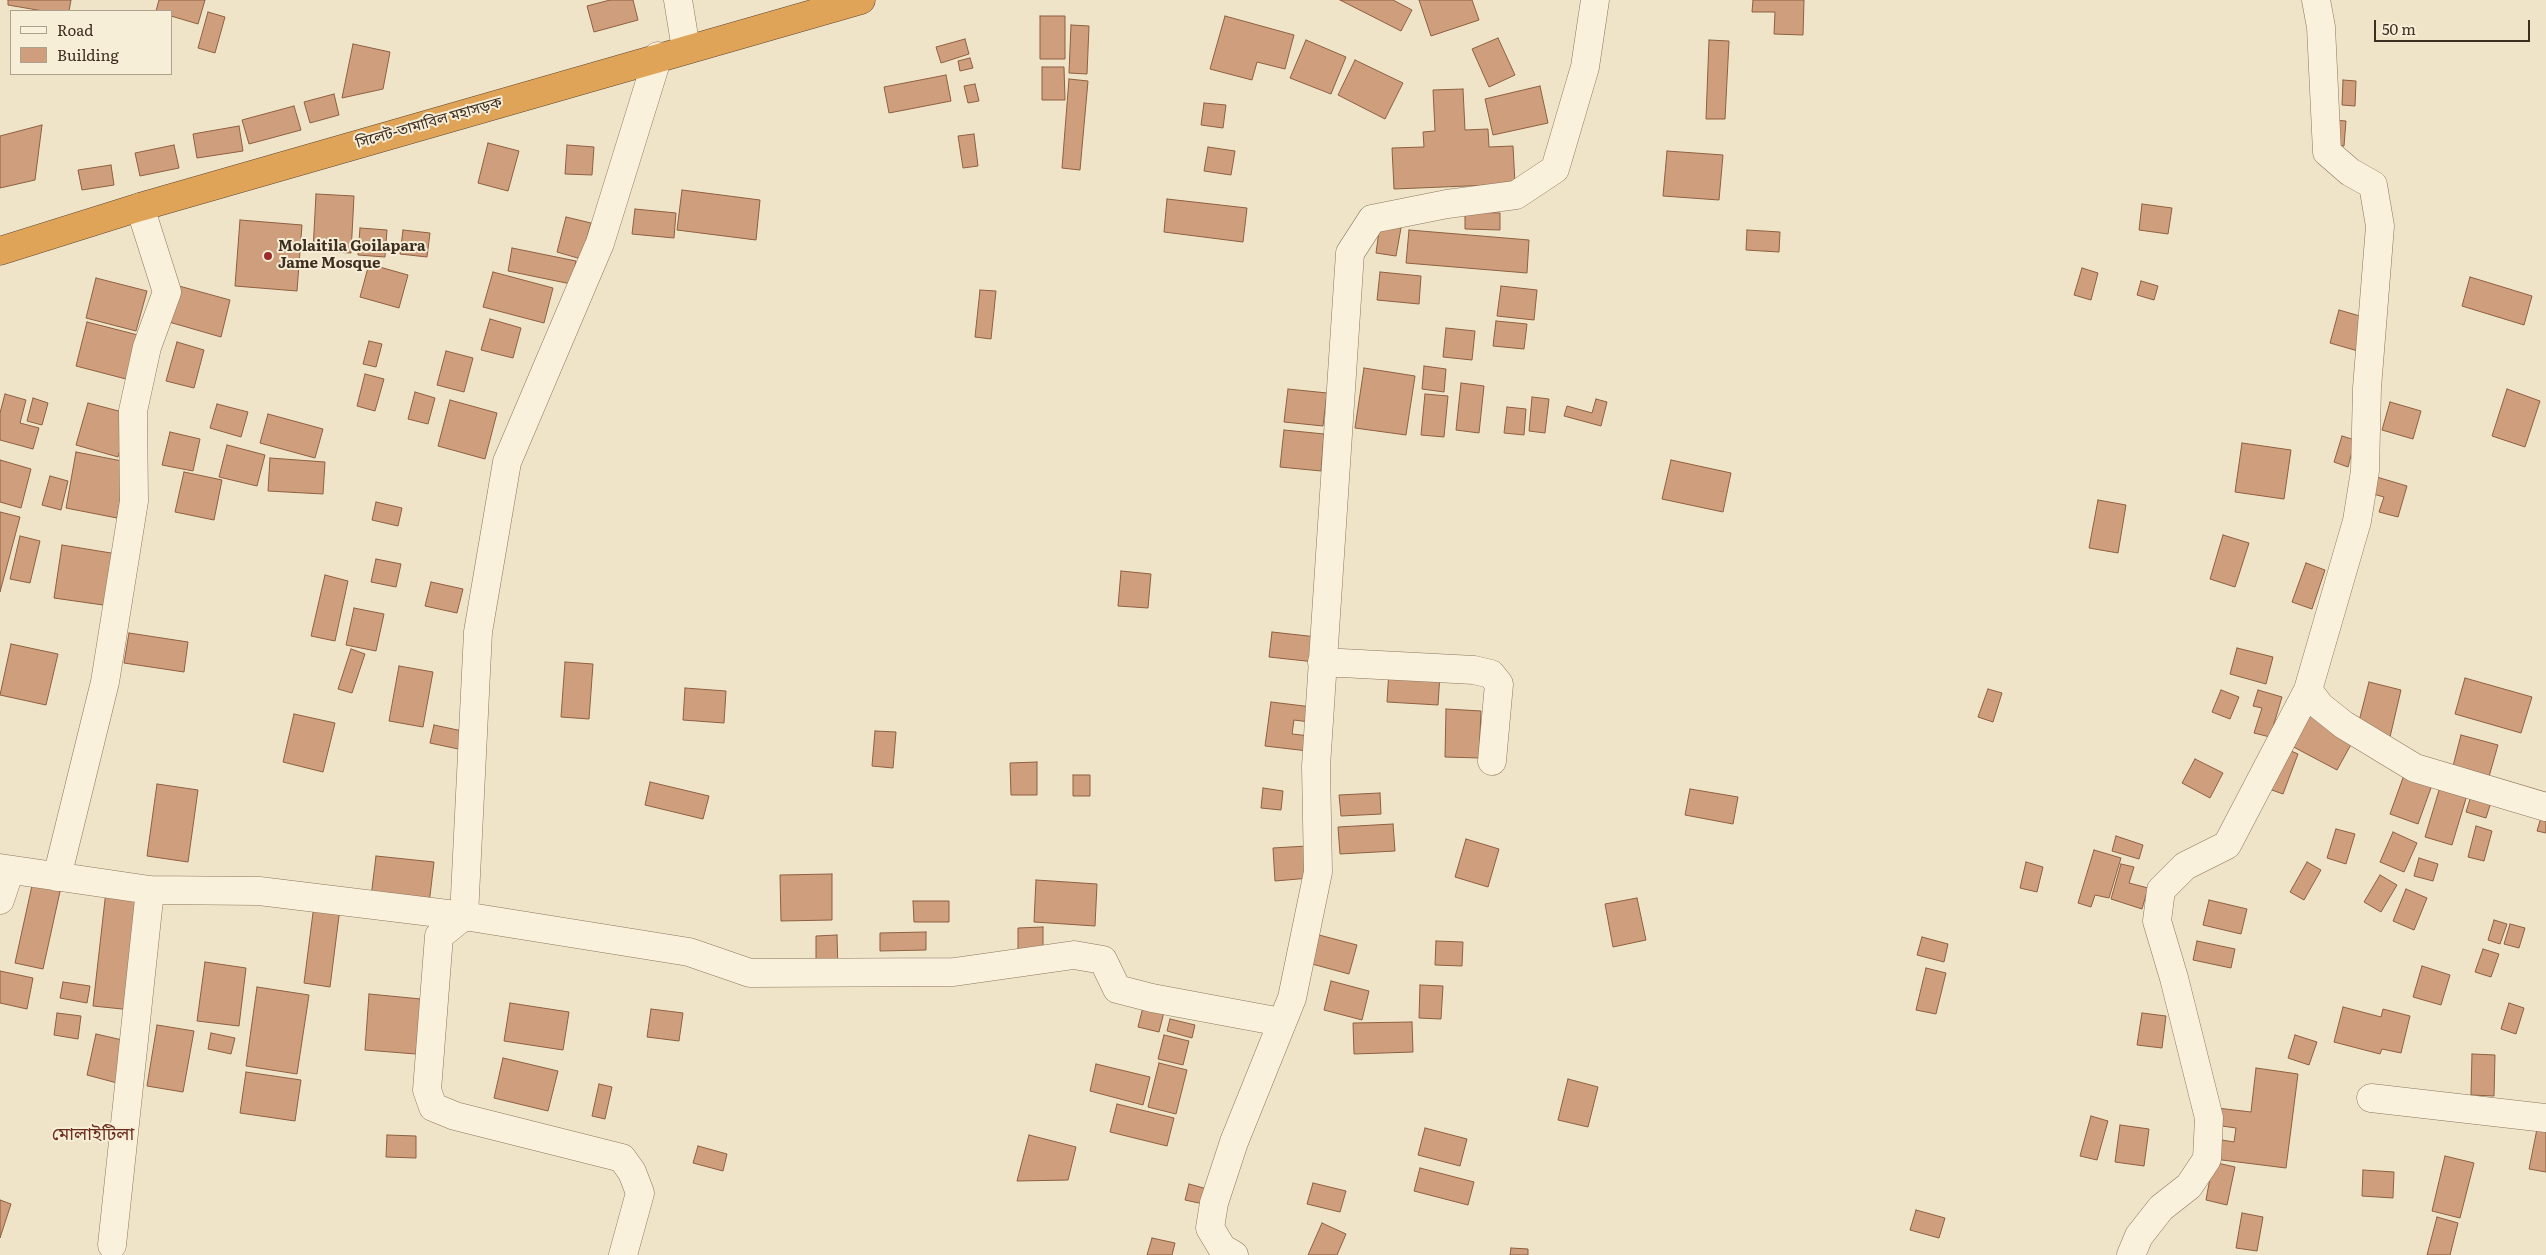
<!DOCTYPE html>
<meta charset="utf-8">
<style>
body{margin:0}
#map{position:relative;width:2546px;height:1255px;overflow:hidden;background:#f0e4c8;font-family:Literata,serif}
canvas{display:block}
.legend{position:absolute;left:10px;top:10px;width:162px;height:65px;box-sizing:border-box;background:#f7eed8;border:1px solid #ada18e;margin:0;padding:6px 9px;list-style:none;font-size:15px;color:#3d2e20}
.legend li{display:flex;align-items:center;gap:10px;height:25px}
.legend b{width:25px;border:1px solid #ada18e}
.scale{position:absolute;left:2374px;top:20px;width:156px;height:22px;box-sizing:border-box;border:2px solid #3d2e20;border-top:0;padding-left:6px;font-size:15px;line-height:18px;white-space:nowrap;color:#3d2e20;-webkit-text-stroke:4px #f7eed8;paint-order:stroke}
</style>
<div id="map">
<canvas width="2546" height="1255"></canvas>
<ul class="legend">
<li><b style="height:6px;background:#faf1dc"></b>Road</li>
<li><b style="height:14px;background:#cf9f7d"></b>Building</li>
</ul>
<div class="scale">50 m</div>
</div>
<script>
const c = document.querySelector('canvas').getContext('2d');
c.lineJoin = 'round';
function fillPath(path, color) {
  c.fillStyle = color;
  c.fill(path, 'evenodd');
}
function toPath(rows) {
  const path = new Path2D();
  for (const r of rows) {
    path.moveTo(r[0], r[1]);
    for (let i = 2; i < r.length; i += 2) path.lineTo(r[i], r[i + 1]);
  }
  return path;
}
function strokePath(path, color, width, dash) {
  c.strokeStyle = color;
  c.lineWidth = width;
  c.lineCap = dash ? 'butt' : 'round';
  c.setLineDash(dash || []);
  c.stroke(path);
}
function drawText(font, color, halo, rows, align = 'center') {
  c.font = font + ' Literata,"Noto Sans Bengali",serif';
  c.lineWidth = 4;
  c.setLineDash([]);
  c.textBaseline = 'middle';
  c.strokeStyle = halo;
  c.fillStyle = color;
  for (const [text, x, y, turn = 0] of rows) {
    c.save();
    c.translate(x, y);
    c.rotate((+turn || 0) * Math.PI / 180);
    c.textAlign = isNaN(turn) ? turn : align;
    if (halo) c.strokeText(text, 0, 0);
    c.fillText(text, 0, 0);
    c.restore();
  }
}
const building = toPath([
 [8,0,71,0,69,11,43,11,8,5,8,0],
 [159,0,205,0,198,24,171,16,171,11,156,11,159,0],
 [610,0,633,0,638,20,594,32,587,6,610,0],
 [1340,0,1393,0,1412,10,1401,31,1340,0],
 [1419,0,1472,0,1479,20,1431,36,1419,0],
 [1753,0,1804,0,1803,35,1774,34,1775,12,1752,12,1753,0],
 [208,12,225,17,215,53,198,48,208,12],
 [1040,16,1065,16,1065,59,1040,59,1040,16],
 [1225,16,1294,35,1285,69,1257,62,1252,80,1210,69,1225,16],
 [1071,25,1089,26,1087,74,1069,73,1071,25],
 [1498,38,1515,75,1489,87,1472,49,1498,38],
 [965,39,969,54,941,63,936,47,965,39],
 [1306,40,1346,57,1331,94,1290,78,1306,40],
 [1709,40,1729,41,1725,119,1706,119,1709,40],
 [353,44,390,52,383,89,342,98,353,44],
 [970,58,973,68,960,71,958,61,970,58],
 [1355,60,1403,83,1385,119,1338,95,1355,60],
 [1042,67,1064,67,1065,100,1042,100,1042,67],
 [946,75,951,101,889,113,884,87,946,75],
 [1069,79,1088,81,1080,170,1062,168,1069,79],
 [2343,80,2356,81,2355,106,2342,105,2343,80],
 [975,84,979,101,968,103,964,86,975,84],
 [1540,86,1548,123,1493,135,1485,99,1540,86],
 [1463,89,1465,130,1488,129,1489,147,1513,146,1515,184,1394,189,1392,148,1424,147,1423,132,1435,131,1433,90,1463,89],
 [334,94,339,115,310,123,304,102,334,94],
 [1204,103,1226,105,1223,128,1201,125,1204,103],
 [294,106,301,130,249,144,242,120,294,106],
 [2333,120,2346,121,2344,146,2331,145,2333,120],
 [42,125,35,180,0,188,0,136,42,125],
 [239,126,243,151,197,158,193,134,239,126],
 [974,134,978,166,963,168,958,136,974,134],
 [488,143,519,151,508,191,478,183,488,143],
 [174,145,179,168,140,176,135,153,174,145],
 [567,145,594,147,592,175,565,174,567,145],
 [1208,147,1235,151,1231,175,1204,171,1208,147],
 [1667,151,1723,155,1719,200,1663,196,1667,151],
 [111,165,114,185,82,190,78,170,111,165],
 [682,190,760,200,756,240,677,230,682,190],
 [316,194,354,196,351,253,313,251,316,194],
 [1167,199,1247,208,1243,242,1164,232,1167,199],
 [2142,204,2172,208,2168,234,2139,230,2142,204],
 [635,209,676,213,674,238,632,234,635,209],
 [1465,212,1500,213,1500,230,1465,229,1465,212],
 [566,217,591,223,581,259,557,252,566,217],
 [240,220,302,225,297,291,235,286,240,220],
 [1380,224,1401,228,1396,256,1376,253,1380,224],
 [360,228,387,230,385,257,358,255,360,228],
 [403,230,430,233,427,257,400,254,403,230],
 [1409,230,1529,240,1527,273,1406,263,1409,230],
 [1747,230,1780,232,1779,252,1746,250,1747,230],
 [512,248,576,261,571,284,508,271,512,248],
 [369,264,408,275,399,308,360,297,369,264],
 [2082,268,2098,273,2091,300,2074,295,2082,268],
 [493,272,553,288,544,323,483,307,493,272],
 [1380,272,1421,276,1419,304,1377,300,1380,272],
 [2470,277,2532,296,2524,325,2462,306,2470,277],
 [96,278,147,291,136,331,86,318,96,278],
 [2141,281,2158,286,2154,300,2137,295,2141,281],
 [179,286,230,300,221,337,169,322,179,286],
 [1501,286,1537,290,1534,320,1497,316,1501,286],
 [980,290,996,291,991,339,975,337,980,290],
 [2339,310,2367,318,2358,351,2330,343,2339,310],
 [490,319,521,328,513,358,481,350,490,319],
 [1496,321,1527,324,1524,349,1493,346,1496,321],
 [87,322,138,335,126,379,76,366,87,322],
 [1446,328,1475,331,1472,360,1443,357,1446,328],
 [369,341,382,344,376,367,363,364,369,341],
 [177,342,204,350,194,388,166,381,177,342],
 [446,351,473,358,464,392,437,385,446,351],
 [1424,366,1446,369,1444,392,1422,389,1424,366],
 [1364,368,1415,376,1406,435,1355,428,1364,368],
 [365,374,384,379,375,411,357,406,365,374],
 [1461,383,1484,386,1479,433,1456,430,1461,383],
 [1288,389,1327,393,1323,426,1284,422,1288,389],
 [2507,389,2540,401,2525,447,2492,436,2507,389],
 [415,392,435,398,428,424,408,419,415,392],
 [5,394,26,400,20,423,39,428,33,449,0,440,0,413,5,394],
 [1425,394,1448,396,1444,437,1421,435,1425,394],
 [1532,397,1549,399,1545,433,1529,431,1532,397],
 [33,398,48,403,42,425,27,421,33,398],
 [1596,399,1607,402,1601,426,1564,416,1567,406,1592,413,1596,399],
 [450,400,497,413,485,459,438,446,450,400],
 [2390,402,2421,411,2413,439,2382,430,2390,402],
 [88,403,130,414,118,457,76,445,88,403],
 [217,404,248,412,241,437,210,428,217,404],
 [1507,407,1526,409,1524,435,1504,433,1507,407],
 [268,414,323,429,315,458,260,443,268,414],
 [1284,430,1324,434,1321,471,1280,467,1284,430],
 [170,432,200,439,193,471,162,465,170,432],
 [2342,436,2355,440,2348,467,2334,462,2342,436],
 [2242,443,2291,450,2284,499,2235,492,2242,443],
 [227,445,265,455,257,486,219,477,227,445],
 [76,452,127,462,117,518,66,508,76,452],
 [270,458,325,462,323,494,268,491,270,458],
 [0,460,31,469,21,508,0,502,0,460],
 [1671,460,1731,473,1723,512,1662,499,1671,460],
 [184,472,222,480,214,520,175,512,184,472],
 [2370,475,2407,486,2398,517,2379,512,2384,497,2366,492,2370,475],
 [50,476,68,481,61,510,42,505,50,476],
 [2098,500,2126,505,2118,553,2089,548,2098,500],
 [376,502,402,508,398,526,372,520,376,502],
 [0,512,20,517,0,592,0,512],
 [2223,535,2249,543,2235,587,2210,579,2223,535],
 [20,536,40,541,30,583,10,579,20,536],
 [62,545,117,554,110,606,54,598,62,545],
 [376,559,401,564,396,587,371,582,376,559],
 [2306,563,2325,570,2312,609,2292,602,2306,563],
 [1121,571,1151,574,1148,608,1118,606,1121,571],
 [325,575,348,581,335,641,311,636,325,575],
 [431,582,463,589,457,613,425,606,431,582],
 [354,608,384,614,376,651,346,645,354,608],
 [1272,632,1317,637,1315,662,1269,657,1272,632],
 [129,633,188,642,184,672,124,663,129,633],
 [11,644,58,654,46,705,0,695,11,644],
 [2237,648,2273,657,2266,684,2230,674,2237,648],
 [351,649,365,654,352,693,338,689,351,649],
 [565,662,593,664,589,719,561,717,565,662],
 [399,666,433,672,423,727,389,721,399,666],
 [1389,670,1440,674,1438,705,1387,702,1389,670],
 [2465,678,2532,697,2521,733,2455,714,2465,678],
 [2369,682,2401,690,2390,737,2357,729,2369,682],
 [685,688,726,691,724,723,683,720,685,688],
 [1988,689,2002,693,1993,722,1978,717,1988,689],
 [2221,690,2239,697,2230,719,2212,712,2221,690],
 [2258,690,2282,697,2270,737,2254,733,2262,708,2253,706,2258,690],
 [1271,702,1312,707,1310,722,1294,720,1292,734,1310,736,1308,751,1265,746,1271,702],
 [1446,709,1481,711,1479,758,1445,757,1446,709],
 [2303,711,2354,739,2337,770,2286,743,2303,711],
 [294,714,335,723,323,772,283,762,294,714],
 [434,725,467,732,463,750,430,743,434,725],
 [875,731,896,732,893,768,872,766,875,731],
 [2461,735,2498,745,2488,780,2452,770,2461,735],
 [2284,748,2298,754,2283,794,2269,789,2284,748],
 [2195,759,2223,773,2210,798,2182,783,2195,759],
 [1037,762,1037,795,1011,795,1010,763,1037,762],
 [1073,775,1090,775,1090,796,1073,796,1073,775],
 [2404,775,2432,785,2418,824,2390,814,2404,775],
 [650,782,709,796,703,819,645,805,650,782],
 [157,784,198,790,188,862,147,856,157,784],
 [2440,787,2467,795,2452,845,2425,837,2440,787],
 [1263,788,1283,791,1281,810,1261,808,1263,788],
 [1690,789,1738,797,1733,824,1685,815,1690,789],
 [1380,793,1381,814,1341,816,1339,795,1380,793],
 [2471,796,2491,802,2486,818,2466,812,2471,796],
 [2543,811,2546,812,2546,833,2537,831,2543,811],
 [1393,824,1395,851,1340,854,1338,827,1393,824],
 [2476,826,2492,831,2484,861,2468,857,2476,826],
 [2336,829,2355,834,2346,864,2327,858,2336,829],
 [2393,832,2417,843,2404,872,2380,862,2393,832],
 [2116,836,2143,845,2139,859,2112,851,2116,836],
 [1466,839,1499,849,1488,887,1455,877,1466,839],
 [1307,846,1310,878,1275,881,1273,848,1307,846],
 [2094,850,2121,858,2109,898,2095,895,2091,907,2078,903,2094,850],
 [376,856,434,862,429,904,371,897,376,856],
 [2419,858,2438,864,2433,881,2414,876,2419,858],
 [2026,862,2043,867,2037,892,2020,888,2026,862],
 [2307,862,2321,870,2304,900,2290,892,2307,862],
 [2121,864,2134,867,2129,883,2148,888,2142,909,2111,899,2121,864],
 [832,874,832,920,781,921,780,875,832,874],
 [2380,875,2397,885,2381,912,2364,902,2380,875],
 [1036,880,1097,884,1095,926,1034,922,1036,880],
 [33,881,61,887,43,969,15,963,33,881],
 [2406,889,2427,898,2414,930,2393,921,2406,889],
 [106,891,145,896,132,1010,93,1006,106,891],
 [1637,898,1646,940,1613,947,1605,904,1637,898],
 [2209,900,2247,909,2241,934,2203,925,2209,900],
 [913,901,949,901,949,922,914,922,913,901],
 [314,905,340,908,330,987,304,983,314,905],
 [2494,920,2507,924,2500,944,2488,940,2494,920],
 [2510,924,2525,928,2519,948,2504,944,2510,924],
 [1043,927,1043,955,1018,955,1018,928,1043,927],
 [926,932,926,950,880,951,880,933,926,932],
 [837,935,838,970,816,970,816,936,837,935],
 [1319,935,1357,945,1349,974,1312,964,1319,935],
 [1922,937,1948,944,1944,962,1917,955,1922,937],
 [1436,941,1463,942,1462,966,1435,965,1436,941],
 [2197,941,2235,949,2231,968,2193,960,2197,941],
 [2483,949,2499,954,2491,977,2475,972,2483,949],
 [205,962,246,968,239,1026,197,1021,205,962],
 [2422,966,2450,975,2441,1005,2413,997,2422,966],
 [1926,968,1946,973,1936,1014,1916,1010,1926,968],
 [0,971,33,978,27,1009,0,1003,0,971],
 [1331,981,1369,991,1362,1020,1324,1010,1331,981],
 [63,982,90,986,87,1003,60,998,63,982],
 [1420,985,1443,986,1441,1019,1419,1018,1420,985],
 [257,987,309,995,297,1074,246,1066,257,987],
 [369,994,421,999,416,1054,365,1050,369,994],
 [510,1003,569,1012,563,1050,504,1041,510,1003],
 [1144,1003,1165,1008,1159,1032,1138,1027,1144,1003],
 [2509,1003,2524,1008,2516,1034,2501,1029,2509,1003],
 [2343,1007,2381,1017,2383,1009,2410,1016,2401,1053,2382,1049,2380,1054,2334,1042,2343,1007],
 [651,1009,683,1013,679,1041,647,1037,651,1009],
 [57,1013,81,1016,78,1039,54,1035,57,1013],
 [2142,1013,2166,1016,2162,1048,2137,1045,2142,1013],
 [1170,1019,1195,1025,1192,1038,1167,1031,1170,1019],
 [1412,1022,1413,1052,1354,1054,1353,1023,1412,1022],
 [157,1025,194,1031,183,1092,147,1086,157,1025],
 [211,1033,235,1038,231,1054,208,1049,211,1033],
 [96,1034,131,1042,121,1084,87,1075,96,1034],
 [1164,1035,1189,1041,1183,1065,1158,1059,1164,1035],
 [2295,1035,2317,1042,2309,1065,2288,1058,2295,1035],
 [2472,1054,2495,1055,2494,1096,2471,1095,2472,1054],
 [503,1058,558,1071,548,1111,494,1098,503,1058],
 [1159,1063,1187,1070,1176,1114,1148,1107,1159,1063],
 [1096,1064,1150,1077,1143,1105,1090,1091,1096,1064],
 [2256,1068,2298,1074,2286,1168,2214,1159,2216,1139,2234,1142,2236,1128,2215,1125,2217,1108,2251,1112,2256,1068],
 [246,1072,301,1080,295,1121,240,1113,246,1072],
 [1568,1079,1598,1087,1588,1127,1558,1120,1568,1079],
 [599,1084,612,1087,605,1119,592,1116,599,1084],
 [1117,1104,1174,1118,1167,1146,1110,1132,1117,1104],
 [2091,1116,2108,1121,2097,1160,2080,1156,2091,1116],
 [2538,1124,2546,1125,2546,1172,2529,1169,2538,1124],
 [2120,1125,2149,1129,2144,1166,2115,1162,2120,1125],
 [1425,1128,1467,1139,1460,1166,1418,1155,1425,1128],
 [387,1135,416,1136,416,1158,386,1157,387,1135],
 [1029,1135,1076,1147,1068,1180,1017,1181,1029,1135],
 [698,1146,727,1154,723,1171,693,1163,698,1146],
 [2445,1156,2474,1163,2460,1218,2432,1211,2445,1156],
 [2213,1162,2235,1167,2227,1205,2206,1200,2213,1162],
 [1420,1168,1474,1182,1468,1205,1414,1191,1420,1168],
 [2363,1170,2394,1172,2393,1198,2362,1196,2363,1170],
 [1313,1183,1346,1191,1340,1212,1307,1204,1313,1183],
 [1189,1184,1211,1190,1208,1205,1185,1200,1189,1184],
 [0,1200,11,1204,0,1238,0,1200],
 [1916,1210,1945,1218,1939,1238,1910,1230,1916,1210],
 [2242,1213,2263,1217,2257,1251,2236,1248,2242,1213],
 [2437,1217,2458,1223,2450,1255,2427,1255,2437,1217],
 [1322,1223,1346,1234,1337,1255,1308,1255,1322,1223],
 [1152,1238,1175,1243,1172,1255,1147,1255,1152,1238],
 [1511,1248,1528,1249,1528,1255,1510,1255,1511,1248]
]);
const minor = toPath([
 [678,0,686,49],
 [2316,0,2321,27,2327,152,2350,172,2373,185,2380,226,2367,388,2365,471,2357,521,2308,690,2320,706,2344,725,2415,768,2546,807],
 [1322,662,1474,670,1491,674,1499,684,1492,761],
 [0,868,150,890,259,891,464,916,689,952,750,973,954,972,1074,955,1103,960,1117,989,1152,998,1281,1022],
 [57,877,105,682,134,501,133,411,147,347,167,292,140,207],
 [0,900,10,870],
 [2371,1098,2546,1118],
 [112,1245,150,890],
 [623,1255,640,1193,632,1172,622,1158,455,1116,433,1107,427,1090,439,936,464,916,478,632,507,462,600,243,658,56],
 [1234,1255,1222,1248,1210,1228,1214,1203,1234,1142,1292,998,1318,872,1316,766,1350,253,1372,219,1447,204,1516,195,1555,169,1585,67,1595,0],
 [2131,1255,2139,1236,2161,1208,2189,1186,2207,1159,2209,1118,2174,978,2157,921,2161,890,2185,866,2227,845,2308,690]
]);
const highway = toPath([
 [0,251,140,207,861,0]
]);
const markers = [
 [268,256,5,"#9e2a2b"]
];
const streetNames = [
 ["সিলেট-তামাবিল মহাসড়ক",429,123,-16]
];
const poiNames = [
 ["Molaitila Goilapara",278,247],
 ["Jame Mosque",278,264]
];
const quarterNames = [
 ["মোলাইটিলা",93,1135]
];
fillPath(building, '#cf9f7d');
strokePath(building, '#8d5f41', 1);
strokePath(minor, '#8d765c', 29);
strokePath(highway, '#5b4430', 29);
strokePath(minor, '#faf1dc', 28);
strokePath(highway, '#e0a458', 28);
for (const [x, y, r, color] of markers) {
  const dot = new Path2D();
  dot.arc(x, y, r, 0, 2 * Math.PI);
  c.fillStyle = color;
  c.fill(dot);
  strokePath(dot, '#f7eed8', 2);
}
drawText('15px', '#3d2e20', '#f7eed8', streetNames);
drawText('bold 15px', '#3d2e20', '#f7eed8', poiNames, 'left');
drawText('18px', '#6b2e1e', '#f7eed8', quarterNames);
</script>
